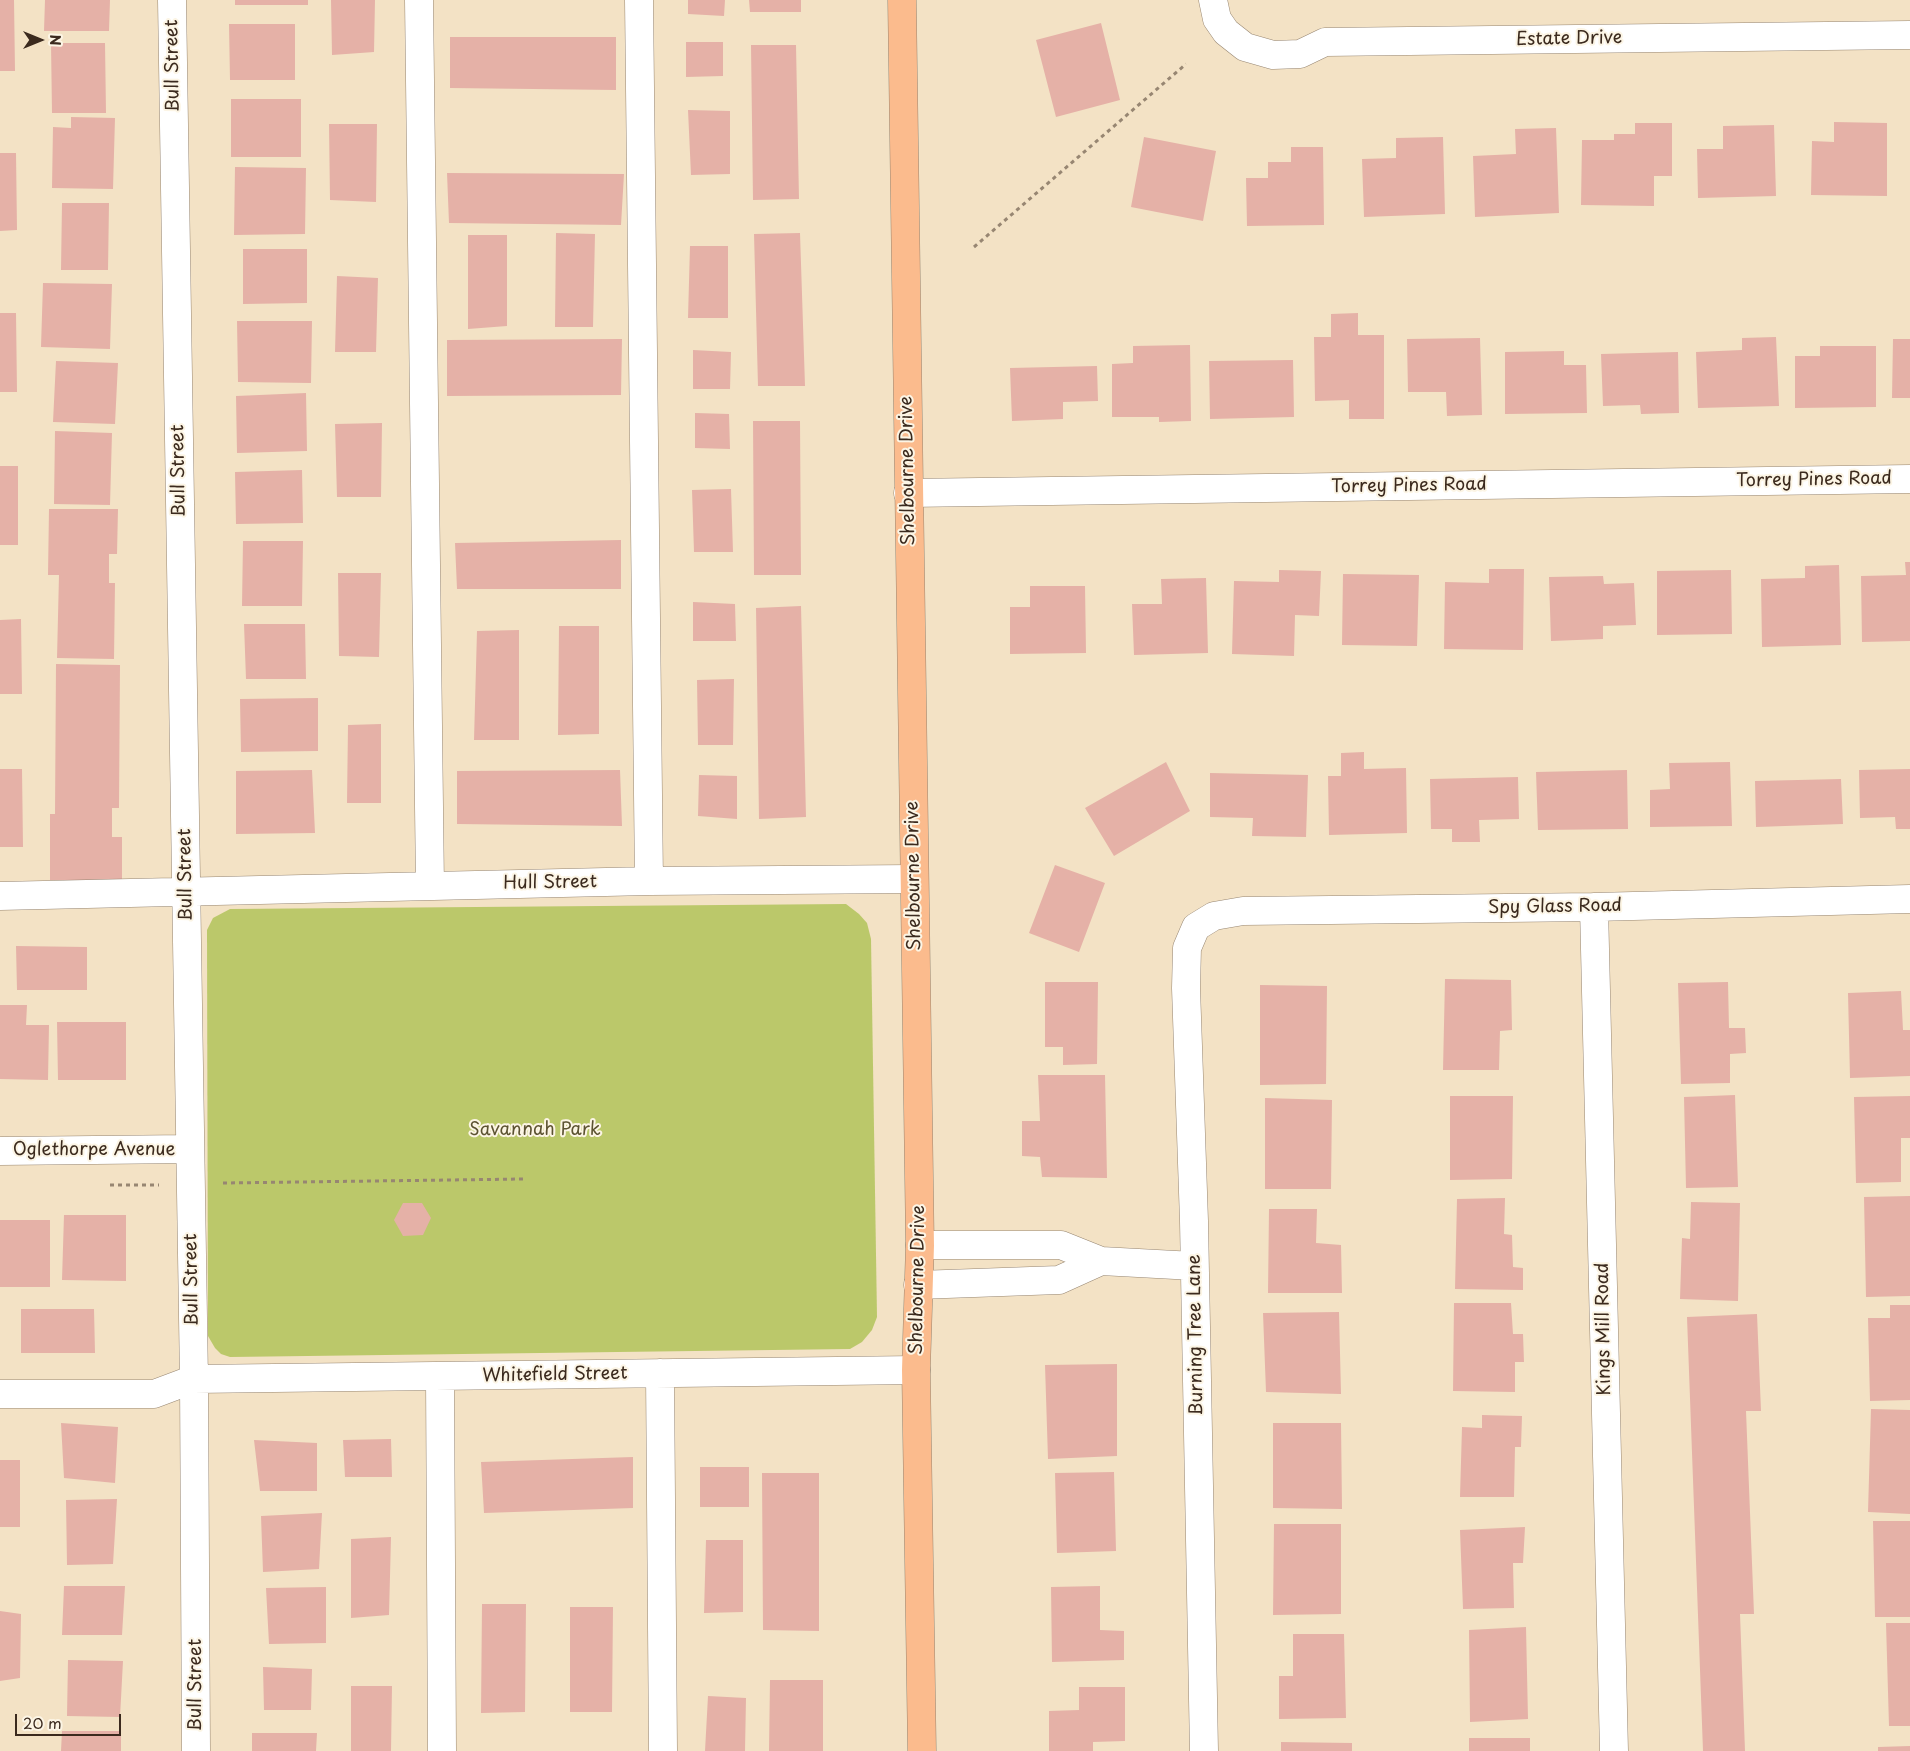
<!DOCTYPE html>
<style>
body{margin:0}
#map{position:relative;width:1910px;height:1751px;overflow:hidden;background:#f3e2c5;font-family:"Playpen Sans",sans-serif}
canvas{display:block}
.north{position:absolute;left:15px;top:15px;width:50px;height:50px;-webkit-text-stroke:4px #fcf5e5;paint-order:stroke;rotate:90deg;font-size:14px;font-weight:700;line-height:20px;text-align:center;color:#3b2a1e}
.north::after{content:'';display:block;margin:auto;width:18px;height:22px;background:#3b2a1e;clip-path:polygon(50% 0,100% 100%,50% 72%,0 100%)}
.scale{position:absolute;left:15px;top:1714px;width:106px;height:22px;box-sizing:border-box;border:2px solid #3b2a1e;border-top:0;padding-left:6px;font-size:15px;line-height:18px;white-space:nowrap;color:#3b2a1e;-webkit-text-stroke:4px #fcf5e5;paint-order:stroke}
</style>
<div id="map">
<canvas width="1910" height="1751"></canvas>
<div class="north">N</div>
<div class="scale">20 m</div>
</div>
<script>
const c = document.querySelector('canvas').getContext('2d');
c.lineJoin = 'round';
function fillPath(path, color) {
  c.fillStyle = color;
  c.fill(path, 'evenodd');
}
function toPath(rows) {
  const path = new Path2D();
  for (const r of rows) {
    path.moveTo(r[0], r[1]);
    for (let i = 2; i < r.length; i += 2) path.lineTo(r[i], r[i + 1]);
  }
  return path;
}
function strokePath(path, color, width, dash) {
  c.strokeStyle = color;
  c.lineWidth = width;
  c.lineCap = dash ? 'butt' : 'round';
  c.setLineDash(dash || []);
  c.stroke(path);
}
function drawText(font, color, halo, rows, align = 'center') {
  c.font = font + ' "Playpen Sans",sans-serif';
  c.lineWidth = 4;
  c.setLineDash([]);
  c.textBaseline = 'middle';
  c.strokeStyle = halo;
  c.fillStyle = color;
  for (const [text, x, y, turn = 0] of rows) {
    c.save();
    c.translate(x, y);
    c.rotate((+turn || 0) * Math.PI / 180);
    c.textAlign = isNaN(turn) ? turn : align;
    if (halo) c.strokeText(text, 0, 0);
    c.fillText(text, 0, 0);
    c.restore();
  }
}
const green = toPath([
 [846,904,859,914,867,923,871,939,877,1317,872,1330,862,1342,850,1349,230,1357,221,1354,215,1348,208,1336,207,930,213,918,230,909]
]);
const building = toPath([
 [0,0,14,0,15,71,0,71],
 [45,0,110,0,109,31,44,31],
 [235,0,308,0,308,5,235,5],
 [331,0,375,0,374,52,332,55],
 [688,0,725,0,724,16,688,14],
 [749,0,801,0,801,12,750,12],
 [1101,23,1120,100,1056,117,1036,40],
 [229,24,295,24,295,80,230,80],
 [450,37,616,37,616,90,450,88],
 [686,42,723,42,723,76,686,77],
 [51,43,105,43,106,113,52,113],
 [751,45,796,45,799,199,753,200],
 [231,99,301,99,301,157,231,157],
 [688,110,730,111,730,174,691,175],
 [71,117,115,118,113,189,52,188,53,127,71,128],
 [1834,122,1887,123,1887,196,1811,195,1812,141,1834,142],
 [1635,123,1672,123,1672,176,1654,176,1654,206,1581,205,1582,140,1614,140,1614,134,1635,134],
 [329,124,377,124,376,202,330,200],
 [1774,125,1776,196,1698,198,1697,149,1723,149,1723,126],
 [1556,128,1559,213,1475,217,1473,156,1516,154,1515,129],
 [1144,137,1216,151,1203,221,1131,207],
 [1443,137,1445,214,1364,217,1362,159,1396,158,1396,138],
 [1291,147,1323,147,1324,225,1247,226,1246,178,1268,178,1268,162,1291,162],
 [0,153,16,153,17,230,0,231],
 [235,167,306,168,305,234,234,235],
 [447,173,624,174,621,225,449,223],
 [62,203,109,203,108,270,61,270],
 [556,233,595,234,593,327,555,327],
 [800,233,805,386,758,386,754,234],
 [468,235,507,235,507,326,468,329],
 [690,246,728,246,728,318,688,318],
 [243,249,307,249,307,303,243,304],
 [337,276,378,278,376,352,335,352],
 [43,283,112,284,110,349,41,347],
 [0,313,16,313,17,392,0,392],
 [1358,313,1358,335,1384,335,1384,419,1349,419,1349,400,1315,401,1314,337,1331,337,1331,314],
 [237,321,312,321,311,383,238,382],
 [1776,337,1779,406,1698,408,1696,352,1742,350,1742,338],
 [1480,338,1482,415,1447,416,1446,392,1408,392,1407,339],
 [622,339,621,395,447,396,447,340],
 [1893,339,1910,339,1910,398,1892,398],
 [1190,345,1191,421,1159,422,1159,417,1112,417,1112,364,1133,363,1133,346],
 [1820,346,1876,346,1876,407,1795,408,1795,356,1820,356],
 [693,350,731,352,730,389,693,389],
 [1564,351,1564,365,1586,365,1587,413,1505,414,1505,352],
 [1678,352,1679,413,1641,414,1640,405,1603,406,1601,354],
 [1293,360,1294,417,1210,419,1209,361],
 [56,361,118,363,115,424,53,422],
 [1097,366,1098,401,1063,402,1063,419,1012,421,1010,368],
 [306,393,307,451,237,453,236,396],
 [695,413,729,414,730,449,695,448],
 [753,421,800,421,801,575,754,575],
 [382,423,381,497,337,497,335,424],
 [55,431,112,433,110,505,54,504],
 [0,466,18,466,18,545,0,545],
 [302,470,303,523,236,524,235,472],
 [731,489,733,552,694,552,692,490],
 [49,509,118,509,117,554,109,554,109,583,115,583,114,659,57,658,59,575,48,575],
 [621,540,621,589,457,589,455,543],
 [243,541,303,541,302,606,242,606],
 [1905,562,1910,562,1910,641,1862,642,1861,576,1906,575],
 [1839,565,1841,645,1762,647,1761,579,1805,578,1805,566],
 [1489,569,1524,569,1523,650,1444,649,1445,582,1489,583],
 [1279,570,1321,571,1319,616,1295,615,1294,656,1232,654,1234,581,1279,582],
 [1731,570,1732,634,1657,635,1657,571],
 [338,573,381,573,379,657,339,656],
 [1343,574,1419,575,1417,646,1342,645],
 [1603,576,1604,584,1634,583,1636,625,1603,626,1603,639,1551,641,1549,577],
 [1206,578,1208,653,1134,655,1132,604,1162,604,1161,579],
 [1030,586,1085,586,1086,653,1010,654,1010,607,1030,607],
 [693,602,735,604,736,641,693,641],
 [801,606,806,817,759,819,756,608],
 [21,619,22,694,0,694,0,620],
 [244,624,305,624,306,679,246,679],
 [559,626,599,626,599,734,558,735],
 [519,630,519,740,474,740,477,631],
 [56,664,120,665,119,808,112,808,112,837,122,837,122,880,50,880,50,814,55,814],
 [734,679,733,745,698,745,697,680],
 [318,698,318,751,241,752,240,699],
 [381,724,381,803,347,803,348,725],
 [1364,752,1364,769,1406,768,1407,833,1329,835,1328,776,1341,776,1341,753],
 [1166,762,1190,811,1114,856,1085,808],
 [1730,762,1732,826,1650,827,1650,790,1670,789,1669,763],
 [0,769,22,769,23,847,0,847],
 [1910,769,1910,829,1896,829,1895,817,1860,818,1859,770],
 [312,770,315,833,236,834,236,771],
 [620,770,622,826,457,824,457,771],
 [1627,770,1628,829,1538,830,1536,772],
 [1210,773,1308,775,1306,837,1252,836,1253,818,1210,817],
 [699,775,737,776,737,819,698,816],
 [1518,777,1519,819,1479,820,1480,842,1452,842,1452,829,1431,829,1430,779],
 [1841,779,1843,824,1756,827,1755,781],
 [1055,865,1105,883,1079,952,1029,933],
 [16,946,87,947,87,990,17,990],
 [1445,979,1511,980,1512,1030,1500,1031,1499,1070,1443,1070],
 [1045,982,1098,982,1097,1064,1063,1065,1063,1047,1045,1047],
 [1728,982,1729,1028,1745,1028,1746,1053,1730,1054,1730,1083,1681,1084,1678,983],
 [1260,985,1327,986,1326,1084,1260,1085],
 [1901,991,1903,1030,1910,1030,1910,1076,1850,1078,1848,993],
 [0,1005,27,1005,26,1025,49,1025,48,1080,0,1079],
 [57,1022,126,1022,126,1080,58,1080],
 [1038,1075,1105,1075,1107,1178,1042,1177,1040,1157,1022,1156,1022,1121,1040,1121],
 [1735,1095,1738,1187,1686,1188,1684,1097],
 [1450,1096,1513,1096,1512,1179,1450,1180],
 [1910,1096,1910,1138,1901,1138,1901,1182,1856,1183,1854,1097],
 [1265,1098,1332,1100,1331,1189,1265,1189],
 [1910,1196,1910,1296,1866,1297,1864,1197],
 [1505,1198,1504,1234,1512,1235,1513,1267,1523,1268,1523,1290,1455,1289,1457,1199],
 [1691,1202,1740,1203,1738,1301,1680,1299,1682,1238,1690,1239],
 [403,1203,422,1203,431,1218,423,1235,403,1236,394,1220],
 [1269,1209,1317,1209,1316,1243,1341,1245,1342,1293,1268,1293],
 [64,1215,126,1215,126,1281,62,1280],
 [0,1220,50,1220,50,1287,0,1287],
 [1454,1303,1511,1303,1513,1334,1523,1334,1524,1362,1515,1362,1515,1392,1453,1391],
 [1890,1305,1910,1305,1910,1400,1870,1401,1868,1318,1890,1318],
 [21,1309,94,1309,95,1353,21,1353],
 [1339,1312,1341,1394,1266,1392,1263,1313],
 [1757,1314,1761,1411,1746,1411,1754,1614,1740,1614,1745,1751,1703,1751,1687,1317],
 [1117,1364,1117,1456,1048,1459,1045,1365],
 [1871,1409,1910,1410,1910,1514,1868,1512],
 [1482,1415,1522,1416,1521,1447,1515,1447,1514,1497,1460,1497,1462,1427,1482,1428],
 [61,1423,118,1427,115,1483,64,1478],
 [1273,1423,1341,1423,1342,1509,1273,1508],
 [391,1439,392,1477,345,1477,343,1440],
 [254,1440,317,1443,317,1491,260,1491],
 [633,1457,633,1508,484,1513,481,1462],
 [0,1460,20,1460,20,1527,0,1527],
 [700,1467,749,1467,749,1507,700,1507],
 [1114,1472,1116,1551,1057,1553,1055,1473],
 [762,1473,819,1473,819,1631,763,1630],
 [117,1499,113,1564,67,1565,66,1500],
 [322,1513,319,1569,263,1572,261,1516],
 [1873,1521,1910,1521,1910,1617,1875,1617],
 [1274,1524,1341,1524,1341,1614,1273,1615],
 [1525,1527,1523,1563,1513,1563,1514,1608,1463,1609,1460,1530],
 [391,1537,389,1615,351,1618,351,1539],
 [706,1540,743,1540,743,1612,704,1613],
 [64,1586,125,1586,122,1635,62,1635],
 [1100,1586,1100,1630,1124,1631,1124,1660,1052,1662,1051,1587],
 [326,1587,326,1643,269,1644,266,1588],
 [482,1604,526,1604,525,1712,481,1713],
 [570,1607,613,1607,612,1712,570,1712],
 [0,1611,21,1614,20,1678,0,1681],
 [1886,1623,1910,1623,1910,1726,1889,1726],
 [1526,1627,1528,1719,1470,1722,1469,1630],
 [1293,1634,1344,1634,1346,1718,1279,1719,1279,1676,1293,1676],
 [68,1660,123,1661,120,1717,67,1716],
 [263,1667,312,1669,311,1710,264,1710],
 [770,1680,823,1680,823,1751,769,1751],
 [351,1686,392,1686,391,1751,351,1751],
 [1079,1687,1125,1687,1125,1741,1093,1742,1093,1751,1049,1751,1049,1711,1079,1710],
 [708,1696,746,1698,745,1751,705,1751],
 [62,1731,121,1731,121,1751,61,1751],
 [252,1733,317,1733,316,1751,252,1751],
 [1469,1738,1530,1738,1530,1751,1469,1751],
 [1281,1742,1352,1743,1352,1751,1281,1751],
 [1910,1746,1910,1751,1878,1751,1878,1747]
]);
const path = toPath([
 [974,247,1186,64],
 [223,1183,524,1179],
 [110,1185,159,1185]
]);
const minor = toPath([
 [172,0,194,1379,196,1751],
 [419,0,430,886],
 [639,0,649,881],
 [1213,0,1217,19,1226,32,1245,47,1273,55,1300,54,1325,42,1910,35],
 [908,493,1910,479],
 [0,896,649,881,914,879],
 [1594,907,1614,1751],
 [0,1151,189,1149],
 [920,1245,1061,1245,1101,1261,1194,1266],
 [918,1285,1059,1280,1101,1261],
 [660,1373,663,1751],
 [440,1376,442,1751],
 [0,1394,154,1394,194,1379,916,1370],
 [1204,1751,1194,1221,1186,988,1187,948,1196,927,1214,916,1243,911,1594,907,1910,899]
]);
const major = toPath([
 [902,0,920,1245,916,1370,922,1751]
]);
const streetNames = [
 ["Estate Drive",1569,39,-1],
 ["Bull Street",173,66,-91],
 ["Bull Street",179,471,-91],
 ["Shelbourne Drive",908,471,-91],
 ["Torrey Pines Road",1814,480,-1],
 ["Torrey Pines Road",1409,486,-1],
 ["Bull Street",186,875,-91],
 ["Shelbourne Drive",914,876,-91],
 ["Hull Street",550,883,-1],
 ["Spy Glass Road",1555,907,-1],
 ["Oglethorpe Avenue",94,1150],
 ["Bull Street",192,1280,-91],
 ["Shelbourne Drive",918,1280,-89],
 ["Kings Mill Road",1604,1329,-91],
 ["Burning Tree Lane",1196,1335,-91],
 ["Whitefield Street",555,1375,-1],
 ["Bull Street",196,1685,-90]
];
const parkNames = [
 ["Savannah Park",535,1130]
];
fillPath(green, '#bbc86a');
fillPath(building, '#e5b1a7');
strokePath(minor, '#978672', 29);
strokePath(major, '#978672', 29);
strokePath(path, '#978672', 3, [4, 4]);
strokePath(minor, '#fff', 28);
strokePath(major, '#fbbb8d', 28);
drawText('18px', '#3b2a1e', '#fcf5e5', streetNames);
drawText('18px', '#5b5231', '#fcf5e5', parkNames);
</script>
